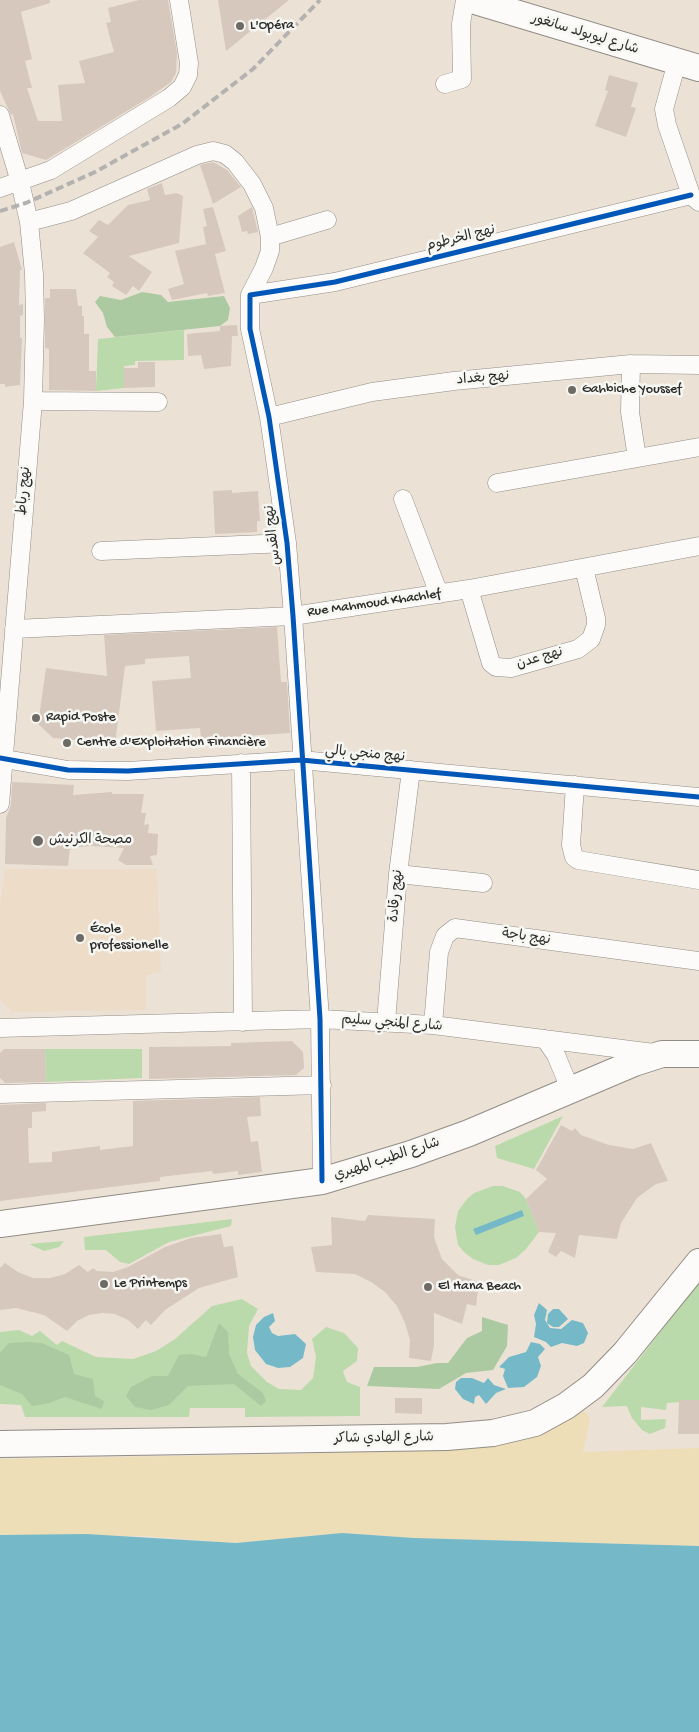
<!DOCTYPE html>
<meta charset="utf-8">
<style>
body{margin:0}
canvas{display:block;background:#ebe2d5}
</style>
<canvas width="699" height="1732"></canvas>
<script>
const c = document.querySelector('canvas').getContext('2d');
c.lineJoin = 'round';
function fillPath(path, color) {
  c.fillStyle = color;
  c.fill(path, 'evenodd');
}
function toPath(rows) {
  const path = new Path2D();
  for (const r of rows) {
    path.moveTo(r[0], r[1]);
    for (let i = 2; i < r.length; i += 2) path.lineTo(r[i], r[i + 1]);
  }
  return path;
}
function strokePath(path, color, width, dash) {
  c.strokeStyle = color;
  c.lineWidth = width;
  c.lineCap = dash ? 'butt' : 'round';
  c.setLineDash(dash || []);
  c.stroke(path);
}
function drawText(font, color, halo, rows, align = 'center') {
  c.font = font + ' "Gochi Hand","Playpen Sans Arabic",sans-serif';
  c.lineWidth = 5;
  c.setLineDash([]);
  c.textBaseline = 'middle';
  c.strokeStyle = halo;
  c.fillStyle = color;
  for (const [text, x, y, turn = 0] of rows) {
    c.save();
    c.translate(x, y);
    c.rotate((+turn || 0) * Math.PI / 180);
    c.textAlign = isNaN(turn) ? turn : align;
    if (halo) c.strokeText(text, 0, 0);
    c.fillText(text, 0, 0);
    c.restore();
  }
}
const built = toPath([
 [5,869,157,869,161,972,146,975,146,1010,12,1012,0,1000,0,905]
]);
const green = toPath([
 [184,330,184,360,135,361,135,365,124,366,124,388,96,391,98,339],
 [45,1049,142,1049,142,1078,46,1082],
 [563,1116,534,1169,497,1158,495,1146],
 [493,1186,503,1186,520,1192,526,1199,539,1232,526,1249,516,1258,499,1265,488,1265,473,1259,464,1252,458,1245,455,1227,458,1211,467,1199,474,1193],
 [232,1219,231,1226,169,1242,129,1264,120,1262,106,1250,85,1250,84,1237],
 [64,1241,59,1247,44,1251,29,1244],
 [699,1282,699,1401,667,1403,666,1410,641,1407,641,1420,666,1419,665,1428,650,1434,642,1430,632,1418,627,1406,602,1407],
 [242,1299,258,1309,249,1326,247,1353,251,1366,267,1382,279,1389,301,1390,313,1378,316,1357,312,1339,326,1327,344,1333,358,1348,357,1361,343,1371,347,1382,360,1387,360,1416,245,1417,245,1408,190,1408,189,1417,25,1417,21,1405,0,1404,0,1332,19,1330,32,1336,40,1331,57,1345,62,1341,96,1357,133,1359,156,1351,175,1339,212,1306]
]);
const forest = toPath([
 [142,292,161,295,168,302,224,296,230,308,228,320,220,326,115,337,107,327,103,313,95,302,100,296,121,300],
 [482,1317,508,1325,507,1346,493,1370,466,1373,439,1389,367,1386,374,1367,417,1367,437,1363,448,1363,467,1338,482,1331],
 [219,1323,228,1332,229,1354,238,1374,263,1393,266,1401,261,1406,234,1384,188,1386,169,1405,151,1410,135,1407,126,1396,131,1387,152,1376,168,1376,179,1355,191,1354,206,1357],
 [27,1342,42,1343,69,1355,74,1374,93,1379,95,1396,104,1401,102,1409,65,1397,49,1403,32,1406,22,1394,0,1385,0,1353,9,1343]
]);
const sand = toPath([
 [582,1409,590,1418,583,1452,699,1448,699,1546,414,1538,342,1533,236,1543,143,1536,0,1535,0,1459,294,1454,493,1446,519,1441,551,1428]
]);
const water = toPath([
 [522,1210,524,1216,476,1235,473,1229],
 [539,1303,547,1310,545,1320,550,1328,561,1329,572,1320,583,1323,588,1333,584,1343,577,1346,562,1343,551,1347,546,1342,534,1337,536,1324,534,1315],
 [553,1309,559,1309,568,1319,559,1327,553,1327,547,1323,548,1314],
 [273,1313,275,1321,269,1327,272,1333,278,1336,295,1334,306,1344,303,1358,290,1367,278,1368,266,1364,255,1350,253,1337,256,1325,264,1317],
 [531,1342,540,1344,545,1349,538,1357,541,1366,537,1377,524,1387,508,1388,503,1376,505,1369,499,1367,509,1357,526,1352],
 [461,1378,472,1378,484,1383,488,1378,494,1385,506,1389,496,1393,486,1404,479,1395,475,1397,474,1404,472,1403,463,1399,455,1389,456,1382],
 [342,1533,414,1538,699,1546,699,1732,0,1732,0,1535,86,1534,236,1543]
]);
const building = toPath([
 [0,0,50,0,50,3,21,12,32,59,25,61,32,88,27,88,38,121,62,121,58,85,85,83,79,61,114,52,106,23,111,22,108,8,139,0,168,0,177,53,176,73,171,82,150,97,46,160,22,153,13,114,11,115,0,91],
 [218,0,289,0,226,51],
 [609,75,638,83,631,107,636,108,626,137,595,126,608,91,605,90],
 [213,162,227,170,241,187,213,204,200,165],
 [162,183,165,195,177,193,183,196,179,243,129,256,152,272,139,291,133,286,126,295,112,286,114,282,107,277,110,273,83,253,98,237,89,231,99,220,108,225,128,205,150,200,147,189],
 [213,207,226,251,215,254,225,293,208,296,207,293,172,300,168,289,184,284,175,251,206,244,203,227,207,226,203,209],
 [252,207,258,232,248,234,247,231,242,232,238,216],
 [14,242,22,270,20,270,19,305,23,304,23,315,20,316,20,338,22,338,20,385,5,387,5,384,0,384,0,247],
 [50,289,76,289,78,306,82,306,82,316,84,316,84,334,89,334,89,371,96,371,96,391,49,390,49,349,45,348,45,298,50,298],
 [237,325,238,336,232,336,231,366,204,369,201,355,188,356,187,334,220,331,220,326],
 [138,362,155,362,155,387,124,388,124,368,138,368],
 [232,490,232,493,258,491,260,521,257,521,257,532,215,534,213,491],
 [277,627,281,682,287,682,290,733,201,739,200,728,156,731,152,681,191,678,189,656,145,659,145,664,125,666,115,744,53,738,38,724,46,668,107,676,104,635],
 [12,782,74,785,73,795,112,792,112,794,144,794,141,813,146,813,144,825,149,824,148,833,158,834,157,855,150,856,153,865,126,865,118,860,124,848,91,846,70,848,68,866,5,864,6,818,11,805],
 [292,1041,303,1052,304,1068,296,1075,149,1079,149,1047,231,1046,231,1043],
 [4,1049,45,1049,46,1082,5,1083,0,1078,0,1053],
 [260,1097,261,1116,247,1117,251,1142,258,1141,262,1172,238,1175,238,1171,213,1174,212,1171,160,1177,160,1181,0,1201,0,1105,46,1103,46,1111,32,1112,32,1128,28,1128,29,1163,52,1162,52,1152,100,1146,100,1150,133,1146,133,1101],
 [561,1125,572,1131,575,1128,581,1135,609,1145,633,1149,651,1143,668,1181,656,1184,637,1198,621,1223,617,1239,579,1235,575,1258,561,1251,556,1257,548,1252,556,1233,539,1232,526,1199,547,1179,536,1170],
 [368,1215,435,1219,434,1237,442,1259,458,1275,479,1282,476,1306,467,1304,462,1324,434,1313,434,1345,431,1361,409,1358,410,1340,405,1323,397,1306,385,1292,371,1282,355,1274,316,1272,311,1247,332,1245,331,1217,365,1221],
 [221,1234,224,1247,233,1246,238,1277,199,1288,165,1310,151,1325,146,1320,138,1329,128,1320,115,1314,102,1313,89,1315,77,1321,67,1331,44,1315,16,1308,0,1310,0,1268,5,1263,18,1272,33,1278,50,1278,65,1274,79,1265,88,1272,93,1268,97,1271,113,1272,128,1267,165,1247,191,1238],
 [395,1398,422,1398,422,1414,395,1413],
 [679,1400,699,1400,699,1434,678,1434]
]);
const minor = toPath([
 [677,62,664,109,667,125,691,195,699,202],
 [445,84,462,79,461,24,465,0],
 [0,115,20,182,29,222,34,274,35,319,33,401,0,804],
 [0,188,51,170,169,98,182,87,188,75,189,63,179,0],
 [29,222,71,211,197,155,213,151,225,154,235,162,252,184,264,208,270,237,270,251,264,268,250,295],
 [270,237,327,220],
 [631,364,630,412,637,458],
 [33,401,158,402],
 [269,417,372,392,454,381,631,364,699,365],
 [497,483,699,447],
 [403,499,439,594],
 [101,551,287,543],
 [469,589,491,663,496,667,511,668,578,649,591,639,596,625,596,618,584,568],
 [14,629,293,616,469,589,699,546],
 [0,758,68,770,128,771,301,760,699,797],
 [241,763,243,1022],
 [575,785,571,845,574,857,578,860,699,880],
 [398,874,483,883],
 [386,1022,398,874,411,770],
 [433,1025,439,952,445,936,455,928,699,961],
 [0,1028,320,1019,433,1025,654,1053],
 [545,1039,556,1055,570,1089],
 [0,1094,322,1085],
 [322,1181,320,1019,293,616,287,543,269,417,250,329,250,295,335,282,691,195]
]);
const primary = toPath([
 [472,0,699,68],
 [0,1224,322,1181,411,1154,469,1133,634,1063,662,1054,699,1054],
 [0,1444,447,1437,493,1433,535,1423,566,1406,593,1386,625,1353,699,1262]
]);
const rail = toPath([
 [0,211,26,203,95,172,182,124,253,69,320,0]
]);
const cycleway = toPath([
 [0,758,68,770,128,771,301,760,699,797],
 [322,1181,320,1019,293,616,287,543,269,417,250,329,250,295,335,282,691,195]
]);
const markers = [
 [240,26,5,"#6e6b66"],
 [572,390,5,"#6e6b66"],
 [36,718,5,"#6e6b66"],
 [67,743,5,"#6e6b66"],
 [38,841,6,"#6e6b66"],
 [80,938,5,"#6e6b66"],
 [104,1284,5,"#6e6b66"],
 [428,1287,5,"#6e6b66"]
];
const poiNames = [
 ["L'Opéra",250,26],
 ["Gahbiche Youssef",582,390],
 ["Rapid Poste",46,718],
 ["Centre d'Exploitation Financière",77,743],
 ["مصحة الكرنيش",49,841],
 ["École",90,930],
 ["professionelle",90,946],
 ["Le Printemps",114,1284],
 ["El Hana Beach",438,1287]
];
const streetNames = [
 ["شارع ليوبولد سانغور",585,35,17],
 ["نهج الخرطوم",461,239,-14],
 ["نهج بغداد",483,379,-5],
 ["نهج رباط",25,491,-85],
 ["نهج القدس",274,535,-97],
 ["Rue Mahmoud Khachlef",374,604,-8],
 ["نهج عدن",540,659,-16],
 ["نهج منجي بالي",365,755,5],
 ["نهج رقادة",397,896,-85],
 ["نهج باجة",526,938,8],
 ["شارع المنجي سليم",392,1024,4],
 ["شارع الطيب المهيري",387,1160,-18],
 ["شارع الهادي شاكر",384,1439,-1]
];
fillPath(built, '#eddcc7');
fillPath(green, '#bbdaac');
fillPath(forest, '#abcaa1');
fillPath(sand, '#eddeb7');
fillPath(water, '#75b9c8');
fillPath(building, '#d7c8be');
strokePath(minor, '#918c86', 19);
strokePath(primary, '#918c86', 28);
strokePath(minor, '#fcfbf9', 18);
strokePath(primary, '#fcfbf9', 26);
strokePath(rail, '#b4b2b0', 4, [8, 4]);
strokePath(cycleway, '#0057b8', 5);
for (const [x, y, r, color] of markers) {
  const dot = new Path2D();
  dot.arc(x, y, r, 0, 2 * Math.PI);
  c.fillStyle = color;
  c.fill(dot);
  strokePath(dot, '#f6f6f2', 2);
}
drawText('14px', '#2b2b2b', '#f6f6f2', poiNames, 'left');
drawText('14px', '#2b2b2b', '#f6f6f2', streetNames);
</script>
